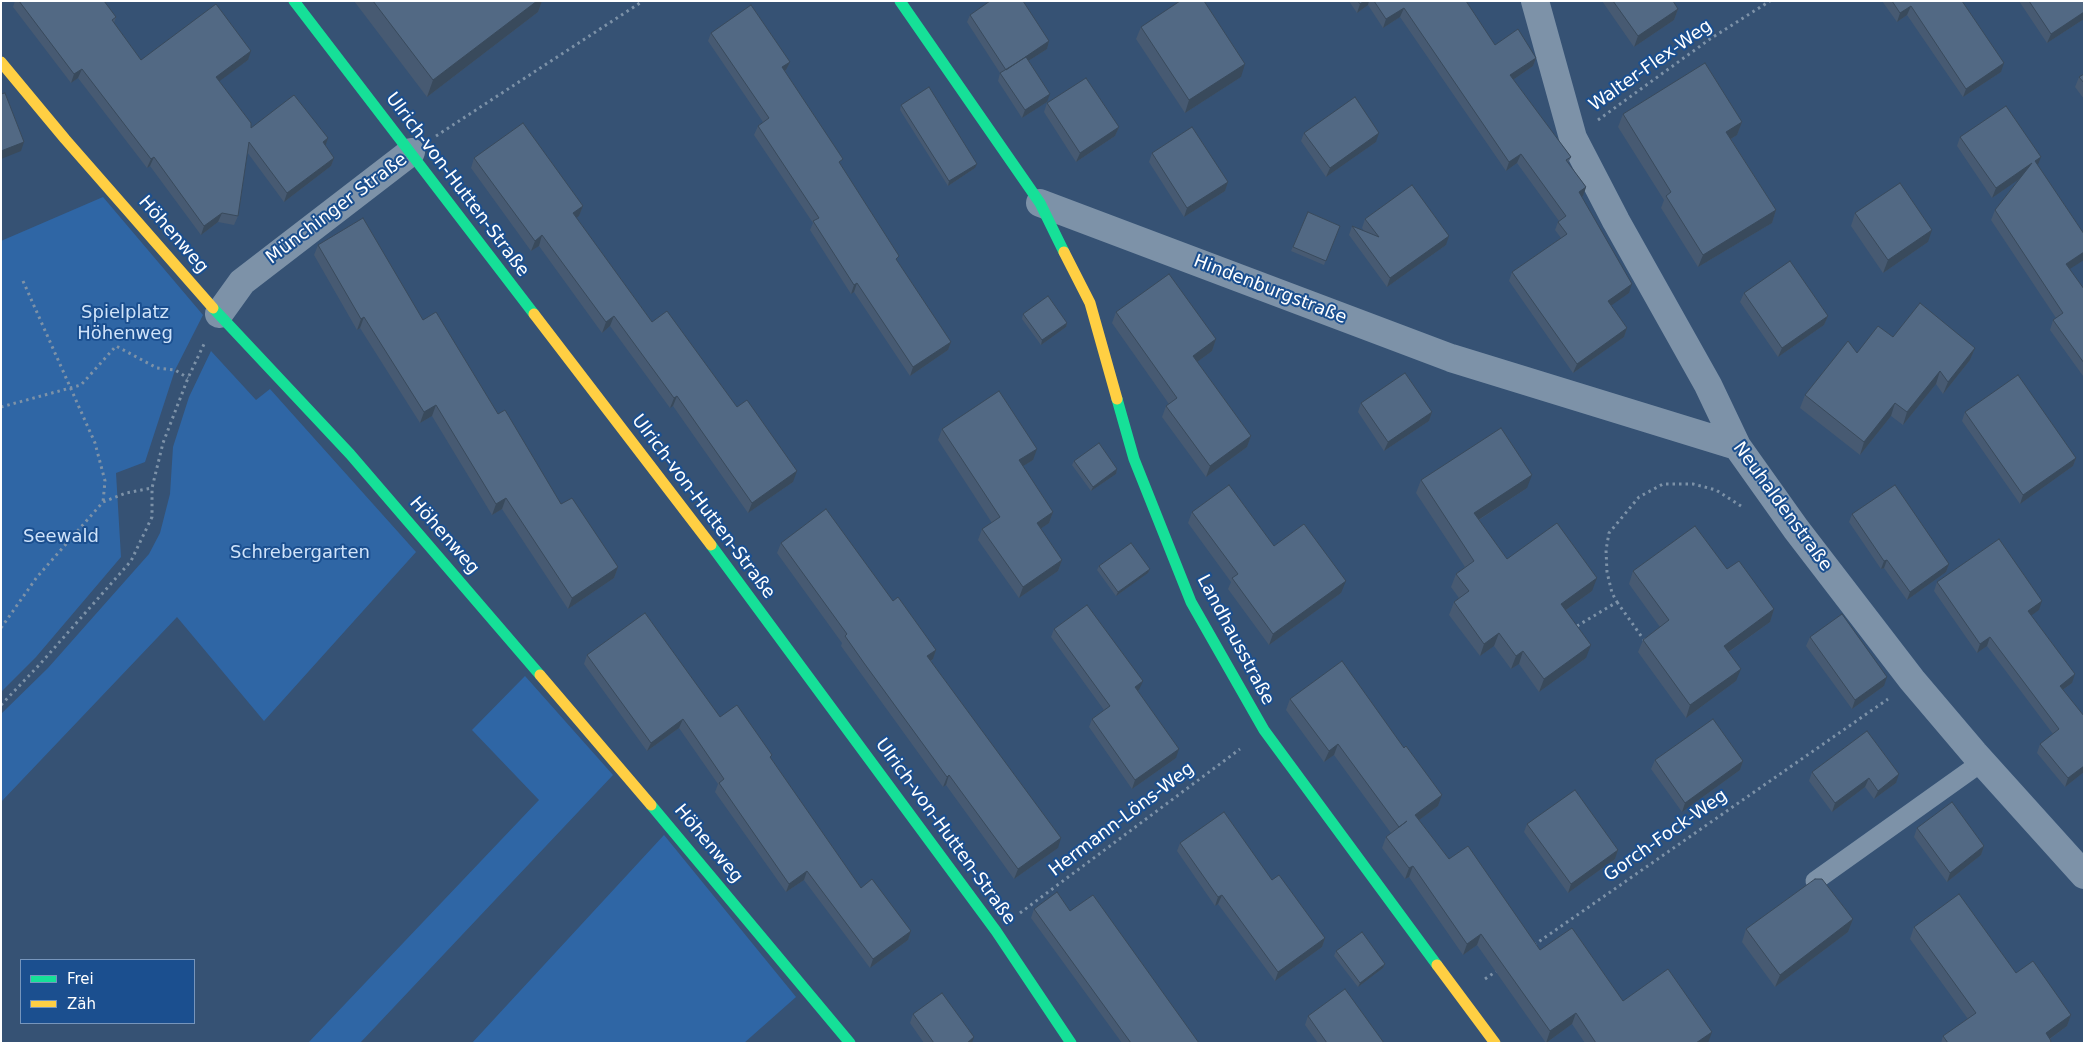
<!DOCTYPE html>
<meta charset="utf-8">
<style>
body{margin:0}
#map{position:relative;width:2085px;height:1044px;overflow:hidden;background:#365274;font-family:"DejaVu Sans",sans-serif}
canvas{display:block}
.frame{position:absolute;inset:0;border:2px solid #fff;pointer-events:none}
.legend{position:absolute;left:20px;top:959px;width:175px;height:65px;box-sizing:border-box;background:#1b4f8f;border:1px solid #7695bc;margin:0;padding:6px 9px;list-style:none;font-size:15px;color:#fff}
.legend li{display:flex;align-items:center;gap:10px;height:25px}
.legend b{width:25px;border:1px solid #7695bc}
</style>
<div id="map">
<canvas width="2085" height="1044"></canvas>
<div class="frame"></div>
<ul class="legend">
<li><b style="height:6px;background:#16e098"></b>Frei</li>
<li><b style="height:6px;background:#ffcf43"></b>Zäh</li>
</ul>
</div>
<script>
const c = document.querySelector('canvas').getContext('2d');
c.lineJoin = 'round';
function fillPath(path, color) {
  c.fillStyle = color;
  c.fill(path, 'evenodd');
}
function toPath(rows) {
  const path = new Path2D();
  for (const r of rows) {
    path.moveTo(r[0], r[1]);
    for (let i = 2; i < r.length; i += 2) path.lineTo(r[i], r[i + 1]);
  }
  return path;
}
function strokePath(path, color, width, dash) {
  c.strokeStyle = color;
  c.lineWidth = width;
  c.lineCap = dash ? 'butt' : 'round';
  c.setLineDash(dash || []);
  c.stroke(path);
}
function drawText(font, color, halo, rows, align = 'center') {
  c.font = font + ' "DejaVu Sans",sans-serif';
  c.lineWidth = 4;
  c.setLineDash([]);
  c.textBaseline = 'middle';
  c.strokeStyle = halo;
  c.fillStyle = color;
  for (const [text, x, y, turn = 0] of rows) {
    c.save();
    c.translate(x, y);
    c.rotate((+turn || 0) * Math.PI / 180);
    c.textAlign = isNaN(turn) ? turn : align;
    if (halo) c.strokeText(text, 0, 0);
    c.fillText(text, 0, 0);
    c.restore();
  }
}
const green = toPath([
 [103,197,203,315,175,370,145,462,116,473,121,557,36,657,1,692,1,241],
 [211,351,256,400,270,389,416,552,264,721,177,617,1,802,1,714,48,668,149,554,160,533,170,494,173,447,189,397],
 [525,676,613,775,360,1043,308,1043,539,800,472,730],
 [664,835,796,997,744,1043,472,1043]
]);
const path = toPath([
 [1598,120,1710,39,1770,1],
 [436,136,643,1],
 [23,281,95,443,105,481,103,502],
 [1,407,81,385,116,346,157,368,175,370,188,378],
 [1617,602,1644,640],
 [1577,626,1617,602,1612,593,1607,572,1606,550,1609,533,1639,497,1663,484,1693,484,1716,490,1741,506],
 [1,628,37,577,103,502,126,493,152,488],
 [1,705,41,663,131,561,152,517,152,488,163,443,188,378,205,342],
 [1020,913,1240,749],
 [1534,945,1888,699],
 [1485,979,1498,970]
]);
const lane = toPath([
 [1815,881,1982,762]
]);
const street = toPath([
 [1535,1,1573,138,1616,221,1708,385,1737,446,1796,529,1912,680,1974,753,2084,875],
 [1040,203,1451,358,1737,446],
 [219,314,242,282,411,152]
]);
const fast = toPath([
 [294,1,534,314],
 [900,1,1040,203,1064,252],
 [213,308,350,454,540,675],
 [1117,399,1134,459,1191,602,1264,730,1437,965],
 [711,545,996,931,1071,1043],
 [651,805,850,1043]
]);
const slow = toPath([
 [1,62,65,139,213,308],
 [1064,252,1090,303,1117,399],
 [534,314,711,545],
 [540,675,651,805],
 [1437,965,1495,1043]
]);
const wall = toPath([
 [15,1,104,1,116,17,114,23,141,60,248,60,219,81,251,128,328,138,325,146,334,158,331,166,284,202,247,152,238,216,234,225,218,222,201,235,150,166,147,168,78,78,71,83,13,7],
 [354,1,542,1,538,12,427,97],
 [1349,1,1466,1,1495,45,1536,58,1533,66,1513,80,1571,157,1568,163,1586,187,1583,196,1582,197,1629,293,1611,305,1627,328,1624,337,1573,373,1509,281,1512,272,1561,238,1555,230,1558,222,1559,221,1517,163,1506,171,1400,17,1383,28,1368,5,1357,13],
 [1602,1,1673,1,1678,9,1674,20,1634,47],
 [1882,1,1962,1,2001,72,1963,97,1907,15,1897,22],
 [2019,1,2084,1,2084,19,2047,43],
 [970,15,1049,41,1047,49,1028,61,1047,102,1022,118,998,81,1000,73,967,22],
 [1141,27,1241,77,1185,113,1136,39],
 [711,33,790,62,785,72,897,261,951,342,948,350,910,376,854,292,851,294,810,230,813,223,754,135,758,126,763,122,708,41],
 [2084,74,2084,99,2075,87,2079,77],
 [1047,103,1119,127,1115,136,1076,162,1044,112],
 [901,105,975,168,948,186,900,110],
 [1623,114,1742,122,1737,135,1731,139,1776,210,1772,223,1698,267,1661,208,1664,200,1618,127],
 [1304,133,1376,142,1326,177,1301,141],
 [1960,137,2038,166,2084,234,2084,260,2069,269,2084,289,2084,376,2083,376,2050,330,2053,320,2056,318,1991,220,1995,210,2019,179,1992,198,1957,146],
 [1152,153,1228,182,1225,191,1184,217,1149,162],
 [474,158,583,206,579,216,576,218,652,322,737,407,793,482,748,513,673,406,670,408,610,326,602,333,539,246,531,251,471,168],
 [1308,212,1340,226,1324,265,1291,251],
 [1855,213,1928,242,1883,273,1851,226],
 [1365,219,1446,245,1387,287,1349,235,1352,226,1365,232,1362,228],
 [318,245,423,320,498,414,561,504,618,567,614,578,568,609,502,509,492,515,432,416,420,423,360,328,357,330,314,255],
 [1744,293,1828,316,1824,325,1778,357,1740,302],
 [1116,312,1216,339,1212,351,1197,362,1251,436,1247,447,1206,477,1162,417,1166,406,1169,404,1112,323],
 [1023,314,1067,323,1066,327,1041,345,1022,319],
 [1893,337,1975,348,1970,360,1943,394,1936,384,1903,425,1891,416,1860,455,1800,408,1805,395,1857,353],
 [1361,403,1432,412,1429,421,1384,451,1358,412],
 [1965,412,2076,458,2073,466,2020,504,1962,421],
 [942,429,1033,460,1023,466,1053,512,1049,523,1040,529,1062,560,1058,571,1019,598,978,540,982,529,992,523,938,440],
 [1074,461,1117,469,1116,474,1091,491,1072,465],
 [1421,480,1527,488,1479,520,1507,559,1592,591,1566,610,1586,658,1539,692,1519,664,1511,669,1494,646,1480,656,1449,615,1454,602,1459,598,1451,587,1456,574,1465,567,1416,493],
 [1192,512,1274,546,1341,593,1269,645,1228,589,1231,582,1188,523],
 [1852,514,1949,564,1946,572,1907,600,1884,568,1881,569,1849,522],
 [781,543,893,601,936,650,933,659,931,661,1058,848,1014,879,946,785,943,787,841,646,842,643,777,553],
 [1099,566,1150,569,1148,573,1116,596,1097,570],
 [1727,569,1774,609,1770,622,1729,652,1736,681,1686,718,1638,652,1643,640,1660,627,1629,584,1633,571],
 [1937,582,2039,610,2031,615,2072,683,2063,690,2084,772,2065,787,2037,753,2040,744,2053,734,1987,646,1977,653,1934,591],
 [1054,629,1139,690,1138,691,1176,758,1132,789,1089,727,1092,719,1104,710,1051,637],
 [1810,637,1884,686,1852,709,1806,646],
 [587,655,720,717,771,759,861,888,911,931,908,940,870,968,804,880,786,892,715,792,718,784,679,728,647,751,584,664],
 [1290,699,1404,748,1442,795,1438,806,1419,820,1449,859,1540,950,1623,1001,1708,1043,1585,1043,1572,1024,1546,1043,1477,945,1463,955,1409,877,1405,879,1382,848,1386,837,1391,833,1334,755,1324,762,1286,710],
 [1867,731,1896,783,1874,799,1865,787,1832,812,1809,781,1812,772],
 [1655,760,1743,761,1740,770,1682,812,1651,769],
 [1527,824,1618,850,1615,859,1568,893,1524,832],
 [1917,828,1984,846,1981,855,1947,882,1914,837],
 [1180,843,1272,880,1325,938,1322,947,1275,981,1218,904,1215,906,1177,851],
 [1034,909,1070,911,1199,1043,1122,1043,1031,918],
 [1853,919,1848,932,1775,987,1742,942,1746,929],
 [1914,927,2016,973,2071,1015,2067,1026,2050,1039,2051,1041,2051,1043,1941,1043,1943,1036,1968,1019,1910,939],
 [1336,951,1385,964,1383,968,1358,987,1334,956],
 [913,1014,972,1043,924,1043,910,1023],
 [1308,1016,1384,1043,1318,1043,1305,1025]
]);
const shadedWall = toPath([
 [537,1,542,1,538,12,427,97,433,80],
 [1364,1,1369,1,1368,5,1357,13,1360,4],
 [1911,6,1907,15,1897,22,1900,13],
 [1404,8,1400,17,1383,28,1386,19],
 [1678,9,1674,20,1634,47,1638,36],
 [2084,12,2084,19,2047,43,2051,34],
 [1049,41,1047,49,1003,77,1006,70],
 [251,51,248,60,213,86,216,77],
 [1536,58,1533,66,1507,84,1510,75],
 [790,62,786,70,778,76,782,67],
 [2004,63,2001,72,1963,97,1966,89],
 [1245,64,1241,77,1185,113,1189,100],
 [82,69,78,78,71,83,74,74],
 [1050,94,1047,102,1022,118,1025,110],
 [1742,122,1737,135,1721,145,1726,132],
 [1119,127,1115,136,1076,162,1080,153],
 [1379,133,1376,142,1326,177,1330,168],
 [328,138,325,147,323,142],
 [24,142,21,151,1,159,1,151],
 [1521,154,1517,163,1506,171,1509,162],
 [154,157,150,166,147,168,151,159],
 [2041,157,2037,167,2035,161],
 [334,158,331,166,284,202,287,193],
 [2032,163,2028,173,1992,198,1996,188],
 [977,164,975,168,948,186,949,181],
 [1228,182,1225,191,1184,217,1187,208],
 [1586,187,1583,196,1576,201,1579,192],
 [583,206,579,216,569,224,573,213],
 [1776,210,1772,223,1698,267,1703,255],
 [222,213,218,222,201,235,204,226],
 [1932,230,1928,242,1883,273,1888,260],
 [542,235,539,246,531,251,535,241],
 [1449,236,1446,245,1387,287,1390,278],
 [2084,252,2084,260,2062,274,2066,264],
 [857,283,854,292,851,294,854,285],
 [1632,284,1629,293,1605,310,1608,301],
 [614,316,610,326,602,333,606,322],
 [1828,316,1824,325,1778,357,1782,348],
 [364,317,360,328,357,330,361,319],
 [1067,323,1066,327,1041,345,1042,340],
 [1627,328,1624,337,1573,373,1577,364],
 [1216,339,1212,351,1189,368,1193,356],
 [951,342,948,350,910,376,913,367],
 [1975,348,1970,360,1943,394,1948,382],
 [1940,371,1936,384,1903,425,1907,412],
 [677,396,673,406,670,408,674,398],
 [1895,403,1891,416,1860,455,1864,442],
 [436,405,432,416,420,423,424,412],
 [1432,412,1429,421,1384,451,1388,442],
 [1251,436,1247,447,1206,477,1210,466],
 [1037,449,1033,460,1015,471,1019,460],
 [2076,458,2073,466,2020,504,2023,495],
 [1117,469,1116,474,1091,491,1093,487],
 [797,471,793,482,748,513,752,503],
 [1532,475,1527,488,1469,526,1474,513],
 [506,498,502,509,492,515,496,504],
 [1053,512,1049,523,1033,534,1037,523],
 [1062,560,1058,571,1019,598,1023,587],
 [1887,560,1884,568,1881,569,1884,561],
 [1949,564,1946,572,1907,600,1910,592],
 [618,567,614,578,568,609,572,598],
 [1150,569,1148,573,1116,596,1118,592],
 [1597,578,1592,591,1556,617,1561,604],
 [1346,581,1341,593,1269,645,1273,634],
 [2042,601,2039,610,2025,620,2028,611],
 [1774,609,1770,622,1720,658,1724,646],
 [1499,633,1494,646,1480,656,1484,644],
 [1990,637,1987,646,1977,653,1980,644],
 [1591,645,1586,658,1539,692,1544,679],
 [936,650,933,659,924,666,927,656],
 [1523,651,1519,664,1511,669,1516,656],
 [1741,669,1736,681,1686,718,1690,705],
 [2075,674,2072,683,2057,694,2060,686],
 [1887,677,1884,686,1852,709,1855,700],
 [1143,681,1139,690,1132,695,1135,687],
 [683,719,679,728,647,751,651,743],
 [1338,744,1334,755,1324,762,1329,751],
 [1179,749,1176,758,1132,789,1135,780],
 [1743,761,1740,770,1682,812,1685,803],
 [2084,766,2084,772,2065,787,2068,778],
 [1899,774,1896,783,1874,799,1878,791],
 [949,775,946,785,943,787,947,777],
 [1869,778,1865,787,1832,812,1835,803],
 [1442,795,1438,806,1411,826,1415,815],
 [1061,838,1058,848,1014,879,1018,869],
 [1984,846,1981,855,1947,882,1950,873],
 [1618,850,1615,859,1568,893,1571,884],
 [1413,866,1409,877,1405,879,1409,868],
 [807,871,804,880,786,892,789,884],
 [1222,895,1218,904,1215,906,1218,897],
 [1853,919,1848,932,1775,987,1780,975],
 [911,931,908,940,870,968,873,959],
 [1481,934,1477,945,1463,955,1467,944],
 [1325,938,1322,947,1275,981,1278,972],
 [1385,964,1383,968,1358,987,1360,983],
 [1576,1013,1572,1024,1546,1043,1550,1031],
 [2071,1015,2067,1026,2044,1043,2046,1033],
 [1712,1032,1708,1043,1696,1043],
 [974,1037,972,1043,967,1043]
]);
const building = toPath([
 [19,1,104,1,116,17,112,20,141,60,216,4,251,51,216,77,251,123,251,128,294,95,328,138,323,142,334,158,287,193,249,142,238,216,222,213,204,226,154,157,151,159,82,69,74,74,19,1],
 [373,1,537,1,433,80,373,1],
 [990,1,1023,1,1049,41,1006,70,970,15,990,1],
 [1180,1,1204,1,1245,64,1189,100,1141,27,1180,1],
 [1358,1,1364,1,1360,4,1358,1],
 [1374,1,1466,1,1495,45,1518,29,1536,58,1510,75,1571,157,1566,160,1586,187,1579,192,1632,284,1608,301,1627,328,1577,364,1512,272,1567,234,1558,222,1566,216,1521,154,1509,162,1404,8,1386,19,1374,1],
 [1613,1,1673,1,1678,9,1638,36,1613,1],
 [1892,1,1962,1,2004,63,1966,89,1911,6,1900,13,1892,1],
 [2029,1,2084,1,2084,12,2051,34,2029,1],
 [751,5,790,62,782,67,843,159,839,162,899,256,896,259,951,342,913,367,857,283,854,285,813,221,819,218,758,126,769,118,711,33,751,5],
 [1026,57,1050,94,1025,110,1000,73,1026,57],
 [1705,63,1742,122,1726,132,1776,210,1703,255,1666,196,1671,192,1623,114,1705,63],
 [2084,74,2084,83,2079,77,2084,74],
 [1086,78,1119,127,1080,153,1047,103,1086,78],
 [929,87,977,164,949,181,901,105,929,87],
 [5,93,24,142,1,151,1,94,5,93],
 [1355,97,1379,133,1330,168,1304,133,1355,97],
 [2006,106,2041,157,2035,161,2084,234,2084,252,2066,264,2084,289,2084,363,2053,320,2063,313,1995,210,2032,163,1996,188,1960,137,2006,106],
 [523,123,583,206,573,213,652,322,667,311,737,407,747,400,797,471,752,503,677,396,674,398,614,316,606,322,542,235,535,241,474,158,523,123],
 [1192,127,1228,182,1187,208,1152,153,1192,127],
 [1900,183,1932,230,1888,260,1855,213,1900,183],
 [1412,185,1449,236,1390,278,1352,226,1379,237,1365,219,1412,185],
 [1308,212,1340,226,1326,261,1293,247,1308,212],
 [363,218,423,320,436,312,498,414,505,410,561,504,572,498,618,567,572,598,506,498,496,504,436,405,424,412,364,317,361,319,318,245,363,218],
 [1790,261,1828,316,1782,348,1744,293,1790,261],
 [1169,274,1216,339,1193,356,1251,436,1210,466,1166,406,1177,398,1116,312,1169,274],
 [1048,296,1067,323,1042,340,1023,314,1048,296],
 [1920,303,1975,348,1948,382,1940,371,1907,412,1895,403,1864,442,1805,395,1848,341,1857,353,1878,326,1893,337,1920,303],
 [1405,373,1432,412,1388,442,1361,403,1405,373],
 [2018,375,2076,458,2023,495,1965,412,2018,375],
 [999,391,1037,449,1019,460,1053,512,1037,523,1062,560,1023,587,982,529,1000,517,942,429,999,391],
 [1501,428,1532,475,1474,513,1507,559,1557,523,1597,578,1561,604,1591,645,1544,679,1523,651,1516,656,1499,633,1484,644,1454,602,1469,591,1456,574,1474,561,1421,480,1501,428],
 [1099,443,1117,469,1093,487,1074,461,1099,443],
 [1229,485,1274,546,1304,524,1346,581,1273,634,1232,578,1238,574,1192,512,1229,485],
 [1895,485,1949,564,1910,592,1887,560,1884,561,1852,514,1895,485],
 [826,509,893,601,898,597,936,650,927,656,1061,838,1018,869,949,775,947,777,864,663,845,636,847,634,781,543,826,509],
 [1695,526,1727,569,1739,561,1774,609,1724,646,1741,669,1690,705,1643,640,1669,620,1633,571,1695,526],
 [1999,539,2042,601,2028,611,2075,674,2060,686,2084,716,2084,766,2068,778,2040,744,2059,729,1990,637,1980,644,1937,582,1999,539],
 [1131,543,1150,569,1118,592,1099,566,1131,543],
 [1087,605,1143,681,1135,687,1179,749,1135,780,1092,719,1110,706,1054,629,1087,605],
 [645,613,720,717,737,705,772,755,770,757,861,888,872,879,911,931,873,959,807,871,789,884,719,783,724,779,683,719,651,743,587,655,645,613],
 [1842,614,1887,677,1855,700,1810,637,1842,614],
 [1342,661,1404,748,1406,746,1442,795,1415,815,1449,859,1468,846,1540,950,1572,928,1623,1001,1668,969,1712,1032,1696,1043,1596,1043,1576,1013,1550,1031,1481,934,1467,944,1413,866,1409,868,1386,837,1407,821,1399,827,1338,744,1329,751,1290,699,1342,661],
 [1713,719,1743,761,1685,803,1655,760,1713,719],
 [1867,731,1899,774,1878,791,1869,778,1835,803,1812,772,1867,731],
 [1575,790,1618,850,1571,884,1527,824,1575,790],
 [1952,802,1984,846,1950,873,1917,828,1952,802],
 [1224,812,1272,880,1279,875,1325,938,1278,972,1222,895,1218,897,1180,843,1224,812],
 [1815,879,1822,879,1853,919,1780,975,1746,929,1815,879],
 [1057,892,1070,911,1093,895,1199,1043,1131,1043,1034,909,1057,892],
 [1959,894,2016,973,2033,961,2071,1015,2046,1033,2051,1041,2050,1043,1948,1043,1943,1036,1976,1013,1914,927,1959,894],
 [1362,932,1385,964,1360,983,1336,951,1362,932],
 [1345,989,1384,1043,1327,1043,1308,1016,1345,989],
 [942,993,974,1037,967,1043,934,1043,913,1014,942,993]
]);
const streetNames = [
 ["Walter-Flex-Weg",1651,66,-35],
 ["Ulrich-von-Hutten-Straße",457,185,53],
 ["Münchinger Straße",337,209,-37],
 ["Höhenweg",173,235,49],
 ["Hindenburgstraße",1270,290,21],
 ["Ulrich-von-Hutten-Straße",703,507,53],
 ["Neuhaldenstraße",1782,507,54],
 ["Höhenweg",444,536,49],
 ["Landhausstraße",1235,640,62],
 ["Hermann-Löns-Weg",1122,820,-37],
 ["Ulrich-von-Hutten-Straße",945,832,54],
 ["Gorch-Fock-Weg",1666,836,-35],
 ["Höhenweg",708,844,50]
];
const parkNames = [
 ["Spielplatz",125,313],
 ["Höhenweg",125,334],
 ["Seewald",61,537],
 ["Schrebergarten",300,553]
];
fillPath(green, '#2f66a5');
strokePath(path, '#7d92a8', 3, [2.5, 4]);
strokePath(lane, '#7d92a8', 19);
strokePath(street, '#7d92a8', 28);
strokePath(fast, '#16e098', 11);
strokePath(slow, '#ffcf43', 11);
fillPath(wall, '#475a72');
fillPath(shadedWall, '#394a5c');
fillPath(building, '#526984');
strokePath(building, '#394a5c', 1);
drawText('18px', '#fff', '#1b4f8f', streetNames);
drawText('18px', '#cfe3fa', '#1b4f8f', parkNames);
</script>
